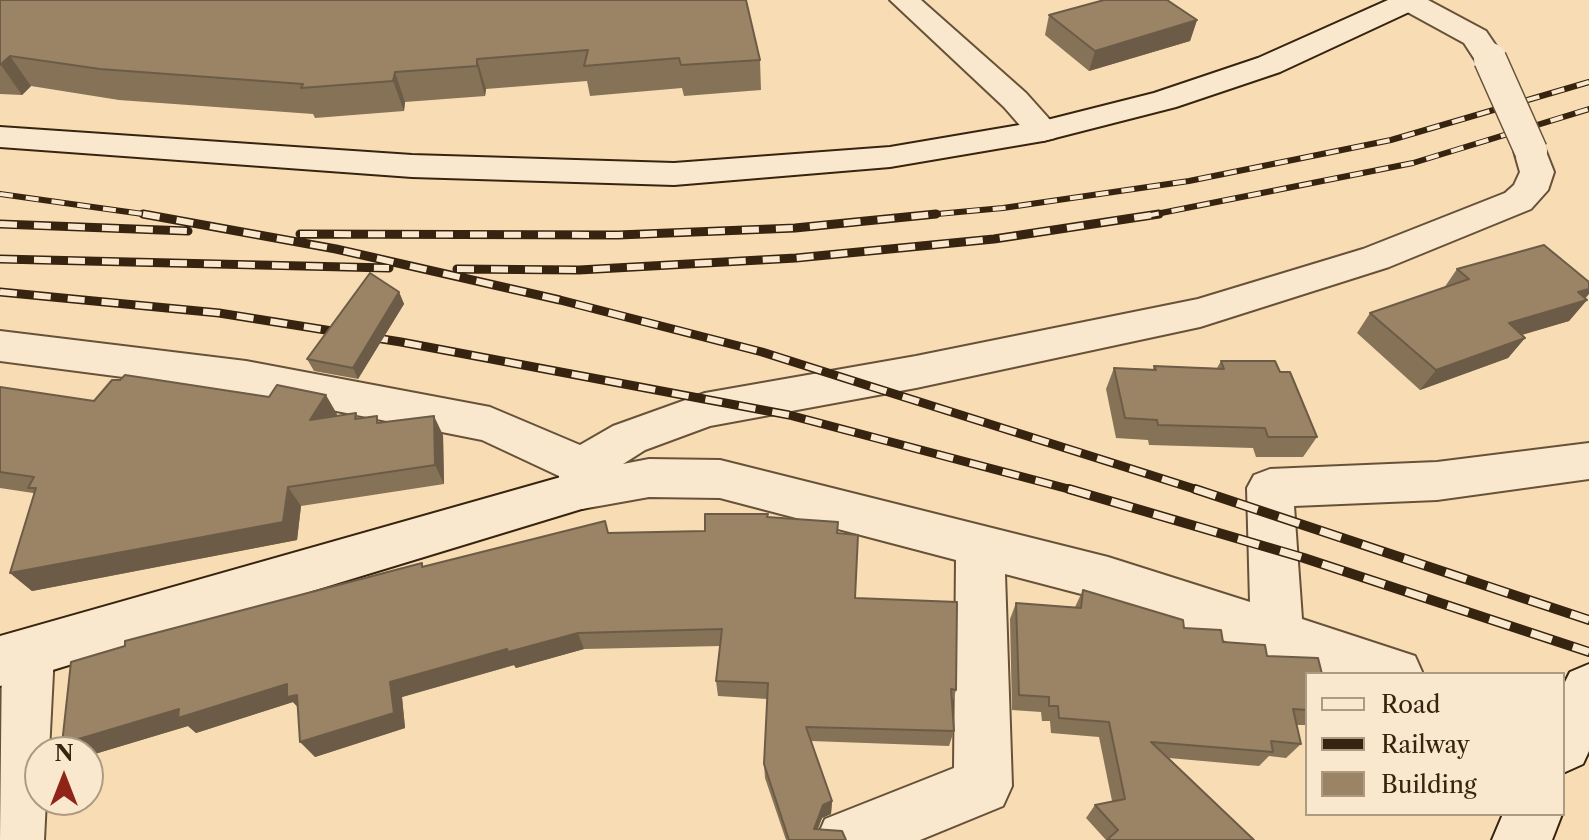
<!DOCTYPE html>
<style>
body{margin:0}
#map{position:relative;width:1589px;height:840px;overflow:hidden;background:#f8dcb3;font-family:"Libre Caslon Text",serif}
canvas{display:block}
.legend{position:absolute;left:1305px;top:672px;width:260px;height:144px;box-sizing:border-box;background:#fae8ce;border:2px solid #ac9a82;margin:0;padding:10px 14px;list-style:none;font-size:24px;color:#372410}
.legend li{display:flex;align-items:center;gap:16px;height:40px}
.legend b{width:40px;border:2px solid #ac9a82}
.north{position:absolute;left:24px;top:736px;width:80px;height:80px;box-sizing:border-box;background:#fae8ce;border:2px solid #ac9a82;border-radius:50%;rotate:0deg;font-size:22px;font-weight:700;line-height:32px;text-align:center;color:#372410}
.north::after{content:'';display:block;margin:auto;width:28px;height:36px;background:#8f2418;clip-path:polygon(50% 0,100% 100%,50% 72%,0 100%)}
</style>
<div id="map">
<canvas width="1589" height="840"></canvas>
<ul class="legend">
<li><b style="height:10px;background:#fae8ce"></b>Road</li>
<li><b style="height:10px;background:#372410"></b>Railway</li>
<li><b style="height:22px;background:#9b8465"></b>Building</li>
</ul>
<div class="north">N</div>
</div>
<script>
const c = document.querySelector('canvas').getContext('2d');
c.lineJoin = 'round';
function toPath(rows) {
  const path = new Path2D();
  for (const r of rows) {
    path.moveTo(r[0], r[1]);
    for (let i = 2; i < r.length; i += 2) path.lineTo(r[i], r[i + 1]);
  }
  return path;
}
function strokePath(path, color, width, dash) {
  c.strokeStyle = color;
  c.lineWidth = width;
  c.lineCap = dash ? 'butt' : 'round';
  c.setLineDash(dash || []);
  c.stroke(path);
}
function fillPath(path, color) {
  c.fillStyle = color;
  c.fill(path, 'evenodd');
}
const street = toPath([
 [890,0,921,0,1026,93,1060,131,1055,138,1043,141,1031,138,1004,107,890,0],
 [1397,0,1428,0,1486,31,1505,59,1501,66,1479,66,1464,43,1400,8,1397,0],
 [1531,141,1543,144,1554,172,1548,190,1531,209,1389,267,1200,327,916,388,710,426,645,450,623,464,649,459,720,460,1108,557,1250,602,1247,488,1254,475,1270,469,1437,462,1589,443,1589,479,1437,500,1294,506,1302,619,1415,656,1423,674,1322,674,1108,601,1005,574,1012,786,1003,806,920,840,816,840,825,819,954,768,956,560,720,498,649,497,582,509,566,504,559,490,559,476,482,440,246,393,0,361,0,331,246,361,490,407,580,445,613,426,705,393,916,356,1198,299,1363,249,1505,193,1514,185,1520,172,1514,151,1519,144,1531,141],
 [28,629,47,636,54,653,49,752,40,752,40,800,46,800,44,840,0,840,2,653,9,636,28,629]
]);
const secondary = toPath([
 [1388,0,1426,0,1422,6,1280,72,1176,107,1043,141,890,167,674,185,412,177,0,147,0,127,412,155,674,163,890,147,1043,121,1154,93,1258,58,1388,0],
 [582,471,598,476,605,490,598,504,0,686,0,636,582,471],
 [1589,664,1589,751,1583,764,1563,773,1563,686,1570,672,1589,664],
 [1503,814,1562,814,1552,840,1492,840,1503,814]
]);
const railFar2 = toPath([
 [0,194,157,216],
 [915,216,1003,208,1189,181,1391,140,1589,82],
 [1146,216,1413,163,1589,109]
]);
const railFar1 = toPath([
 [143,214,336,249,560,300,762,352,1201,491],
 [0,224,188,231],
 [300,234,618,235,795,228,936,214],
 [0,259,389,268],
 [457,269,579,270,796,258,994,239,1159,214],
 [0,292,219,313,401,342,789,415,1076,491]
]);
const rail = toPath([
 [1069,489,1304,558,1589,652],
 [1195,489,1589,620]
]);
const streetBridge = toPath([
 [1490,59,1531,151]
]);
const wall = toPath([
 [0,0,760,60,761,90,684,96,682,88,590,96,587,81,486,89,485,96,405,102,404,111,315,118,313,114,119,100,31,86,22,95,0,94],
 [1049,15,1197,20,1190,41,1089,71,1045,35],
 [1457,269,1585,298,1587,300,1569,321,1522,335,1525,338,1508,358,1420,390,1357,333,1370,313,1444,288],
 [399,292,404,304,358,379,314,371,307,359],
 [1221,361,1280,372,1317,437,1303,457,1256,457,1253,448,1149,445,1148,440,1116,438,1106,389,1114,368,1153,369,1154,366,1217,368],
 [120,380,337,414,336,416,356,413,359,419,443,435,444,484,301,506,297,540,32,591,10,573,34,494,33,493,0,488,0,387,94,401],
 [768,517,838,533,855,598,956,690,952,704,954,731,949,746,811,741,832,801,831,814,822,818,818,829,846,840,786,840,765,778,764,764,767,699,718,696,716,681,720,646,584,649,516,668,514,665,402,697,405,728,315,757,298,707,293,702,196,733,188,726,88,756,88,752,424,567,608,533,705,531],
 [1083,590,1223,642,1267,656,1307,674,1307,725,1297,725,1301,744,1286,758,1269,756,1259,766,1169,758,1254,840,1106,840,1086,818,1095,805,1112,801,1099,737,1051,733,1050,721,1042,721,1041,712,1012,710,1010,619,1016,603,1075,607]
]);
const shadedWall = toPath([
 [1197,20,1190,41,1089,71,1095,51],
 [10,56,31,86,22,95,1,65],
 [477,59,486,89,485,96,477,66],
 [395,72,405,102,404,111,393,81],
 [1589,289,1589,294,1583,301,1587,300,1569,321,1493,343,1509,323,1578,292],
 [399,292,404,304,358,379,353,368],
 [1525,338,1508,358,1420,390,1436,370],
 [326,395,337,414,322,439,310,420],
 [434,416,443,435,444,484,435,465],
 [288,487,301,506,297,540,32,591,10,573],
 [578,633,584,649,516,668,514,665,402,697,405,728,315,757,300,742,390,682,507,649],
 [287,684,312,710,302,712,293,702,196,733,188,726,88,756,88,752,75,752,62,744,179,709],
 [832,801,831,814,822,818,813,840,814,829,823,805]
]);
const building = toPath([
 [0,0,746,0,760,60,681,65,679,58,584,66,588,50,477,59,477,66,395,72,393,81,301,88,303,84,100,69,10,56,0,65,0,0],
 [1104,0,1167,0,1197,20,1095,51,1049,15,1104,0],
 [1544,245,1589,282,1589,289,1578,292,1587,300,1509,323,1525,338,1436,370,1370,313,1469,279,1457,269,1544,245],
 [370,273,399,292,353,368,307,359,370,273],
 [1221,361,1275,361,1280,372,1290,372,1317,437,1268,437,1265,428,1158,425,1157,420,1125,418,1114,368,1156,370,1154,366,1224,369,1221,361],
 [125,375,269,397,277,385,326,395,310,420,356,413,355,419,377,416,377,423,434,416,435,465,288,487,283,522,10,573,36,488,28,488,34,477,0,472,0,387,94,401,112,380,120,380,125,375],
 [705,514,768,514,767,517,838,522,837,533,858,535,855,598,957,602,956,690,951,689,954,731,806,727,832,801,823,805,814,829,842,831,846,840,789,840,764,764,768,683,716,681,722,629,578,633,508,652,507,649,390,682,394,713,300,742,297,695,287,697,287,684,178,718,179,709,62,744,71,662,125,646,125,641,422,563,422,567,605,521,608,533,705,531,705,514],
 [1083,590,1183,620,1184,628,1221,630,1223,642,1265,645,1267,656,1318,658,1322,674,1307,674,1307,710,1293,709,1301,744,1271,741,1273,752,1151,742,1254,840,1107,840,1118,830,1095,805,1125,799,1109,722,1059,718,1058,706,1049,706,1049,697,1019,695,1016,603,1081,608,1083,590]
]);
strokePath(street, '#675239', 4);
strokePath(secondary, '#372410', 4);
fillPath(street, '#fae8ce');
fillPath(secondary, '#fae8ce');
strokePath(railFar2, '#372410', 6);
strokePath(railFar1, '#372410', 9);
strokePath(rail, '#372410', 10);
strokePath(railFar2, '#fae8ce', 4, [13]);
strokePath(railFar1, '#fae8ce', 6, [17]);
strokePath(rail, '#fae8ce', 7, [22]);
strokePath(streetBridge, '#675239', 35, []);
strokePath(streetBridge, '#fae8ce', 32);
fillPath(wall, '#857257');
fillPath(shadedWall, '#6c5c47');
fillPath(building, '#9b8465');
strokePath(building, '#6c5c47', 2);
</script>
